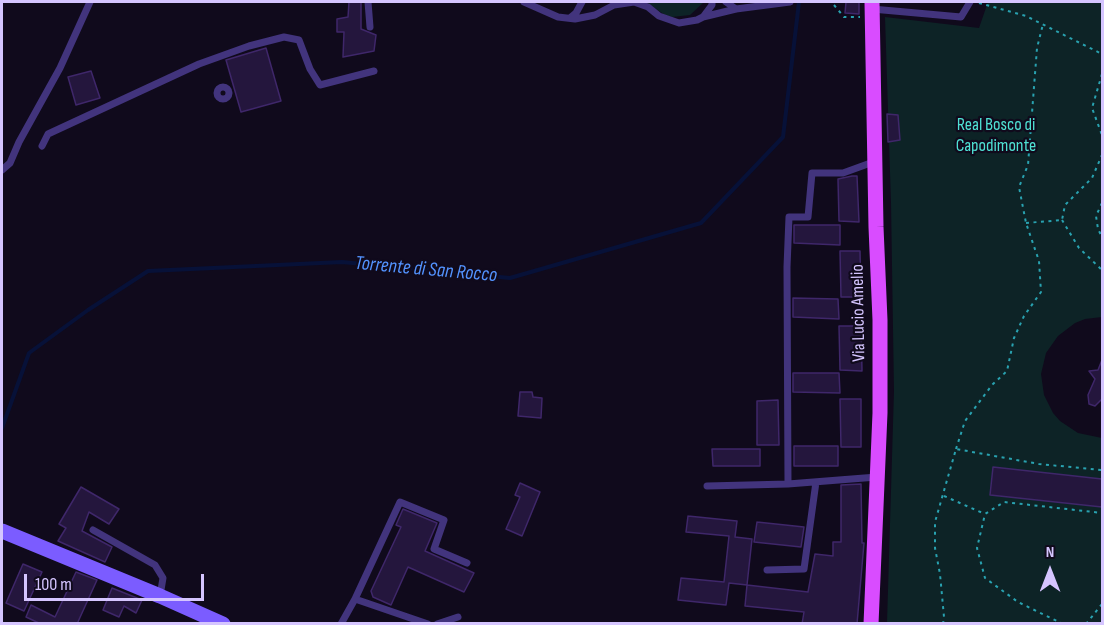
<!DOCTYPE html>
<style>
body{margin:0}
#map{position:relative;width:1104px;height:625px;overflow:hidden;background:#100a1c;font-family:"Sofia Sans Condensed",sans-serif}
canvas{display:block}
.frame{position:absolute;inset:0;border:3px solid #d5c5ff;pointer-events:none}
.north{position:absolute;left:1020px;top:541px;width:60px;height:60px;-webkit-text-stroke:4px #100a1c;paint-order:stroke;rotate:0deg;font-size:16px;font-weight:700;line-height:24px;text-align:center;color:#d5c5ff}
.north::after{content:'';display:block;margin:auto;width:21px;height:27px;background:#d5c5ff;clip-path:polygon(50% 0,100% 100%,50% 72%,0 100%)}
.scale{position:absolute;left:24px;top:574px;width:180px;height:27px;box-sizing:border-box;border:3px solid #d5c5ff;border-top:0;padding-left:8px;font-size:18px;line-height:21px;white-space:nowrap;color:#d5c5ff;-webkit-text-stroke:4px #100a1c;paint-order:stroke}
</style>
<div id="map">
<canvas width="1104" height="625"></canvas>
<div class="frame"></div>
<div class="north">N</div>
<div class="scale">100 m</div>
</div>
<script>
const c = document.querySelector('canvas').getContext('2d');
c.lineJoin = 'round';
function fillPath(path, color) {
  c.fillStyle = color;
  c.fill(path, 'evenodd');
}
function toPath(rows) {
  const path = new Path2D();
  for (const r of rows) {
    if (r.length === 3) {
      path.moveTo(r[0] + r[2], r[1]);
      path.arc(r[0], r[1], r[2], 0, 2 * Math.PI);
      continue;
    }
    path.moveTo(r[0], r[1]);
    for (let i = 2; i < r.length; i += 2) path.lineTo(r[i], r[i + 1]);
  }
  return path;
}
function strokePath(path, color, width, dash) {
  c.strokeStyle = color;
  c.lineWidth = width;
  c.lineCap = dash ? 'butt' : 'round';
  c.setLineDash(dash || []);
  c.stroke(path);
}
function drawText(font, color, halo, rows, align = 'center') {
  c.font = font + ' "Sofia Sans Condensed",sans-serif';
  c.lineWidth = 4.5;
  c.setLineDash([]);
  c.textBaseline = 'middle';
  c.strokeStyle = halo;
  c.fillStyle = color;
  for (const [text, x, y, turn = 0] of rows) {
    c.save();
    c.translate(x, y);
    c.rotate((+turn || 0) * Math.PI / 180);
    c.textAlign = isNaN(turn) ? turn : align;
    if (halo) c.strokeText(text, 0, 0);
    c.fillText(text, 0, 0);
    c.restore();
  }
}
const green = toPath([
 [646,2,704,2,690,15,672,17,665,15],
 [988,2,1102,2,1102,317,1085,319,1075,323,1058,336,1046,353,1041,374,1044,395,1053,413,1060,421,1078,433,1102,438,1102,623,887,623,894,391,891,203,885,17,979,28]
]);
const stream = toPath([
 [2,428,29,353,88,310,148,271,342,262,510,278,701,223,783,137,799,2]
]);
const building = toPath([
 [349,2,361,2,361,29,376,35,374,51,343,57,344,32,337,32,337,19,348,17,349,2],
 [846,2,859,2,859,14,845,13,846,2],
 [266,48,281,101,241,112,226,60,266,48],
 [91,71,100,98,76,105,68,77,91,71],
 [887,114,898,115,900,140,888,142,887,114],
 [852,176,857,176,859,222,839,221,838,179,852,176],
 [794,225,840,225,840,245,794,243,794,225],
 [840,251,860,251,861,297,841,297,840,251],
 [793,298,838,299,839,319,793,317,793,298],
 [839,326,861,326,862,371,840,370,839,326],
 [1102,360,1102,399,1095,406,1089,404,1088,395,1095,379,1089,371,1098,370,1102,360],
 [793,373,839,373,840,393,793,392,793,373],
 [520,392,532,392,533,397,542,398,541,418,518,416,520,392],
 [840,399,861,399,861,447,841,447,840,399],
 [778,400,779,445,757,445,757,401,778,400],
 [794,446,838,446,838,466,794,466,794,446],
 [712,449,760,449,760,466,713,466,712,449],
 [993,467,1102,479,1102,507,990,495,993,467],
 [520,483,540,492,522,536,506,529,520,497,515,495,520,483],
 [861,484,862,543,864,543,857,624,802,624,804,612,745,606,747,585,808,592,815,554,833,556,833,542,841,542,841,485,861,484],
 [81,487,119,509,109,524,89,512,82,531,112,547,105,562,58,541,66,528,59,524,81,487],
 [403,509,437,523,425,551,474,573,464,592,408,567,391,605,373,597,371,591,401,527,396,525,403,509],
 [688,516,737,521,735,537,752,539,747,585,729,583,726,605,678,600,681,578,724,582,729,536,686,532,688,516],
 [757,522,804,527,801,547,754,542,757,522],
 [23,564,42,572,24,611,6,603,23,564],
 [76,572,97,580,77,624,41,624,26,617,31,605,55,617,76,572],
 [112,588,142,600,136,613,124,606,119,617,103,610,112,588]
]);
const path = toPath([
 [979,3,1026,16,1102,54],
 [834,5,844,17,860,17],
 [1102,74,1092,108,1102,135],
 [1102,203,1096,216,1098,229,1102,237],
 [1062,220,1079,248,1102,270],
 [1026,223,1062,220,1065,205,1092,178,1102,155],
 [956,449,965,421,992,385,1007,371,1014,338,1024,316,1041,292,1039,261,1026,223,1019,187,1028,165,1037,48,1043,24],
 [944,496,985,514],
 [943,624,944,617,940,574,935,548,935,522,956,449,1039,464,1102,470],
 [1063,624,1018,602,985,578,977,548,985,514,1004,502,1102,513],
 [1086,624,1102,604]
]);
const service = toPath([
 [368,2,370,27],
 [524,2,558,17,575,19,595,15,614,5,634,2,648,7,659,16,679,23,697,20,703,17,736,9,790,2],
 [726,2,736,9],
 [872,9,961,17,970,2],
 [703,17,712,5,712,2],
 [570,18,576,13,582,2],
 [223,93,6],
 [42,146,48,134,199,64,249,46,284,37,299,40,310,69,320,85,374,71],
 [2,170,10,163,19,142,60,68,90,2],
 [788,484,787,267,789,217,808,217,812,173,843,173,876,161],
 [707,486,788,484,877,477],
 [93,530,155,565,163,578,160,596],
 [767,570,804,569,816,482],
 [355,599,400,502,444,520,434,549,467,563],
 [341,624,355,599,428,624],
 [437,624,458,617]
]);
const secondary = toPath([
 [2,531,160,596,223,624]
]);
const primary = toPath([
 [871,624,880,413,880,320,876,227,872,2]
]);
const parkNames = [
 ["Real Bosco di",996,125],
 ["Capodimonte",996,146]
];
const streetNames = [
 ["Via Lucio Amelio",859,313,-91]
];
const waterNames = [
 ["Torrente di San Rocco",426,270,5]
];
fillPath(green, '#0d2326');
strokePath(stream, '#071138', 4);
fillPath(building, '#24163d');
strokePath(building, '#3f276a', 1.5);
strokePath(path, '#29a2b0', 2, [3, 4.5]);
strokePath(service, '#42347d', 7);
strokePath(secondary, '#7b5cff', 15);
strokePath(primary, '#d94cff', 15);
drawText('18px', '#4fe1d4', '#100a1c', parkNames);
drawText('18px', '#d5c5ff', '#100a1c', streetNames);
drawText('italic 20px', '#5393ff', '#100a1c', waterNames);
</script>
